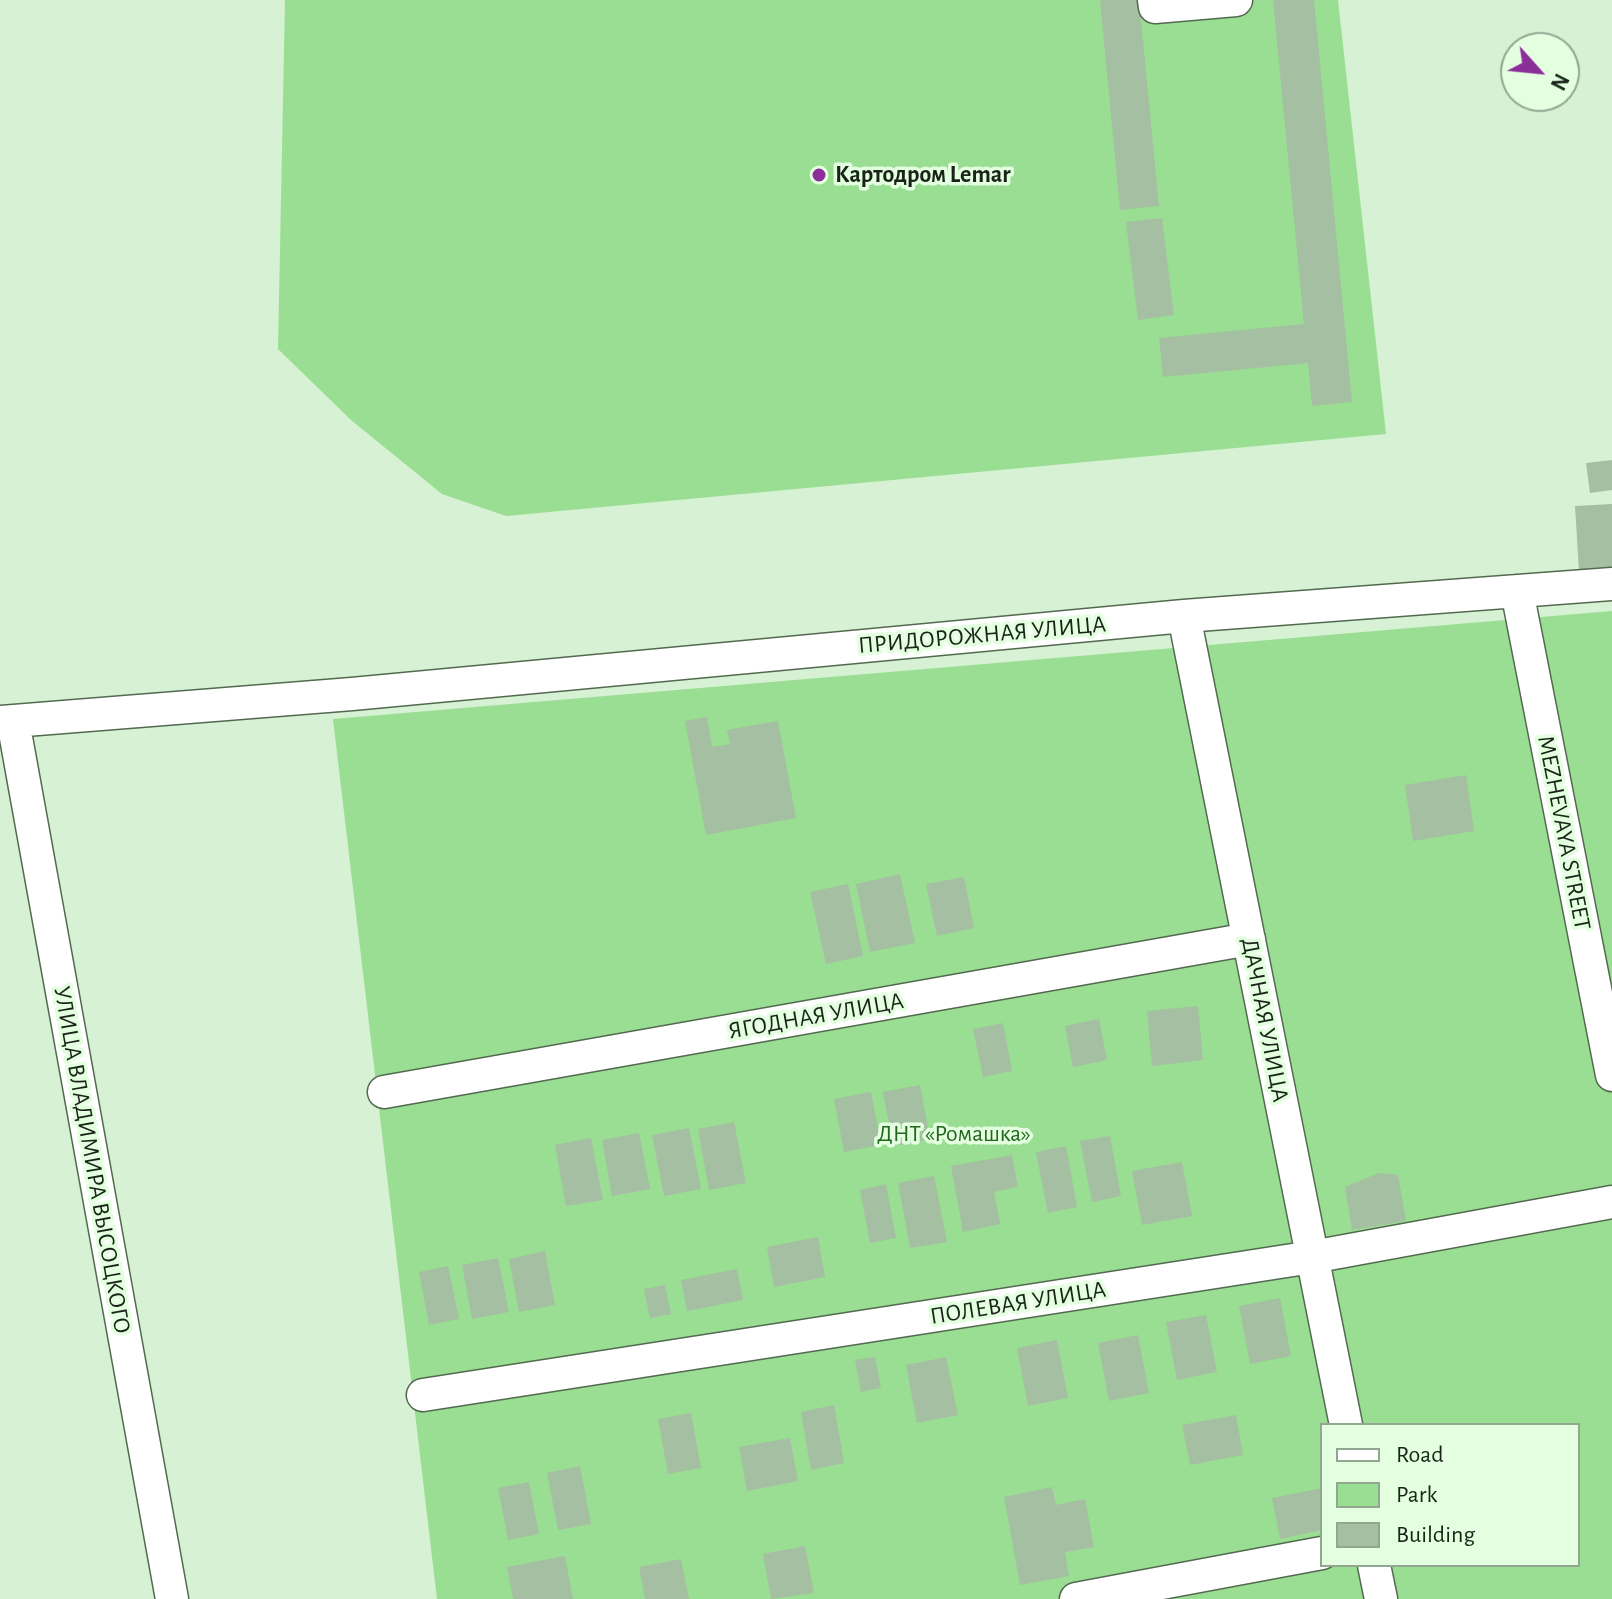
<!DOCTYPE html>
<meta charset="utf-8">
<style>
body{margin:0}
#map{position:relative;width:1612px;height:1599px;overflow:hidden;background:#d6f1d3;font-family:"Alegreya Sans",sans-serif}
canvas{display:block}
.legend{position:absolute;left:1320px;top:1423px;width:260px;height:144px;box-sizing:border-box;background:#e3ffe0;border:2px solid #92a790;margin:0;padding:10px 14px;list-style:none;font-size:24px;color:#192318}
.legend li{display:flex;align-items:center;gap:16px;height:40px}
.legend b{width:40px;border:2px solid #92a790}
.north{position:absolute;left:1500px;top:32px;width:80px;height:80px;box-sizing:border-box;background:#e3ffe0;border:2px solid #92a790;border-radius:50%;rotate:117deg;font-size:22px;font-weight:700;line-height:32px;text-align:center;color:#192318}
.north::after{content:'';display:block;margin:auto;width:28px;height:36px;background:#8b2e99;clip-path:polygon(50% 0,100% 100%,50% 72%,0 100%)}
</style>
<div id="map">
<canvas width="1612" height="1599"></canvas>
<ul class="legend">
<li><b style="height:10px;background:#fff"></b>Road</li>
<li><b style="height:22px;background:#99de92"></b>Park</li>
<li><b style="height:22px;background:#a5bfa2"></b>Building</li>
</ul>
<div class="north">N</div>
</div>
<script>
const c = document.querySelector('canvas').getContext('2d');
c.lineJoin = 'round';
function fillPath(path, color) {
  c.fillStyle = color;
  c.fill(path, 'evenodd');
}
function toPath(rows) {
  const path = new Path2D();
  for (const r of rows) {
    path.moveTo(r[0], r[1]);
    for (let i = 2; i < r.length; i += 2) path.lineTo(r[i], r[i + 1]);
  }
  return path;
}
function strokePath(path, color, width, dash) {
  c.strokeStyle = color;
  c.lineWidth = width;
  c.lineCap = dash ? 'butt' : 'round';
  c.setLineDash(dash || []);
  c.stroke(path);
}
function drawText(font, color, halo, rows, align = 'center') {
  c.font = font + ' "Alegreya Sans",sans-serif';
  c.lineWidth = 7;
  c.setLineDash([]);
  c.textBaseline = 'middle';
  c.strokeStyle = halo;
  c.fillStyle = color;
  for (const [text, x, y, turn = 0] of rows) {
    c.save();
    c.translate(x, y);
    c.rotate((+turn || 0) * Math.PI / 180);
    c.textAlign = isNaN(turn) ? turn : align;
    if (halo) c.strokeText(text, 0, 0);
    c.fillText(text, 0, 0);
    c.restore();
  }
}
const green = toPath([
 [285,0,1338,0,1386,434,506,516,442,494,351,420,278,349],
 [1612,611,1612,1599,437,1599,333,719],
 [1322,1425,1578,1425,1578,1565,1322,1565]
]);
const building = toPath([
 [1100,0,1139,0,1159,206,1120,210],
 [1273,0,1314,0,1352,402,1312,406,1308,363,1163,377,1159,338,1304,324],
 [1162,218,1174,315,1138,320,1126,222],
 [1612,460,1612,490,1590,493,1586,463],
 [1612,504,1612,569,1579,571,1575,506],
 [707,717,712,747,730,744,727,730,778,721,796,818,706,835,685,721],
 [1466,775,1474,831,1413,841,1405,785],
 [900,874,915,943,870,952,856,884],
 [964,877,974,928,937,936,926,884],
 [848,884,863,956,826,964,810,892],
 [1198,1006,1203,1060,1152,1066,1147,1011],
 [1099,1019,1107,1060,1073,1067,1065,1026],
 [1003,1023,1012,1071,983,1077,973,1029],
 [920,1085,930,1139,893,1146,883,1092],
 [871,1092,881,1145,844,1152,834,1099],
 [734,1122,746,1183,709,1190,698,1129],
 [689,1128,701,1189,664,1196,652,1135],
 [639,1133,650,1189,612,1196,602,1140],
 [1110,1136,1121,1196,1092,1202,1080,1141],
 [591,1138,603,1200,566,1206,555,1145],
 [1066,1146,1077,1207,1048,1213,1036,1152],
 [1012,1155,1018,1187,994,1192,1000,1224,963,1232,951,1166],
 [1182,1162,1192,1216,1142,1225,1132,1171],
 [1379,1173,1398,1175,1406,1221,1352,1230,1345,1187],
 [934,1176,947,1242,910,1248,898,1183],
 [886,1184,896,1238,870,1243,860,1190],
 [818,1237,825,1277,774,1287,767,1247],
 [545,1251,555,1305,519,1312,509,1259],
 [498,1258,509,1312,472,1319,462,1265],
 [448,1266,459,1319,429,1325,419,1272],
 [737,1269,743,1300,687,1311,681,1280],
 [665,1285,671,1314,650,1318,644,1289],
 [1280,1298,1291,1356,1250,1364,1239,1306],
 [1206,1315,1217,1372,1177,1380,1166,1322],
 [1138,1335,1149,1393,1109,1401,1098,1343],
 [1057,1340,1068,1398,1028,1406,1017,1348],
 [875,1357,881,1388,861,1392,855,1360],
 [946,1357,958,1415,917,1423,906,1365],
 [834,1405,844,1463,811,1470,801,1412],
 [691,1413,701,1468,668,1474,658,1419],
 [1236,1415,1243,1455,1190,1465,1182,1425],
 [790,1438,798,1481,747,1491,739,1447],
 [580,1466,591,1524,558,1530,547,1473],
 [529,1482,539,1534,508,1540,498,1488],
 [1052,1487,1056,1505,1085,1499,1094,1547,1065,1552,1069,1576,1020,1585,1004,1497],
 [1322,1488,1322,1530,1280,1539,1272,1498],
 [805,1546,814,1593,771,1599,763,1554],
 [565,1556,573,1599,513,1599,507,1567],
 [681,1559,689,1599,645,1599,639,1567]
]);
const minor = toPath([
 [1154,0,1155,7,1236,0],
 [1517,591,1612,1075],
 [1184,616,1346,1425],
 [13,721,172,1599],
 [0,722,352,694,1184,616,1612,584],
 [384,1092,1249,939],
 [423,1395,1312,1257,1612,1202],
 [1374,1565,1381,1599],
 [1076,1599,1322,1553]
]);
const markers = [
 [819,175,8,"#8b2e99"]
];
const poiNames = [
 ["Картодром Lemar",835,175]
];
const streetNames = [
 ["ПРИДОРОЖНАЯ УЛИЦА",982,635,-5],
 ["MEZHEVAYA STREET",1564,833,79],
 ["ЯГОДНАЯ УЛИЦА",816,1016,-10],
 ["ДАЧНАЯ УЛИЦА",1265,1020,79],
 ["УЛИЦА ВЛАДИМИРА ВЫСОЦКОГО",92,1160,80],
 ["ПОЛЕВАЯ УЛИЦА",1018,1303,-9]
];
const parkNames = [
 ["ДНТ «Ромашка»",954,1134]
];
fillPath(green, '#99de92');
fillPath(building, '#a5bfa2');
strokePath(minor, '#536a50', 35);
strokePath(minor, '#fff', 32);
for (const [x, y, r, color] of markers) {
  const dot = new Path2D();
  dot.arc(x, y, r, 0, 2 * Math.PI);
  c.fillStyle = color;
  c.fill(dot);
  strokePath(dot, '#e3ffe0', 3);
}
drawText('bold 24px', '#192318', '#e3ffe0', poiNames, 'left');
drawText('24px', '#192318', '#e3ffe0', streetNames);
drawText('24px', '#22661d', '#e3ffe0', parkNames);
</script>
